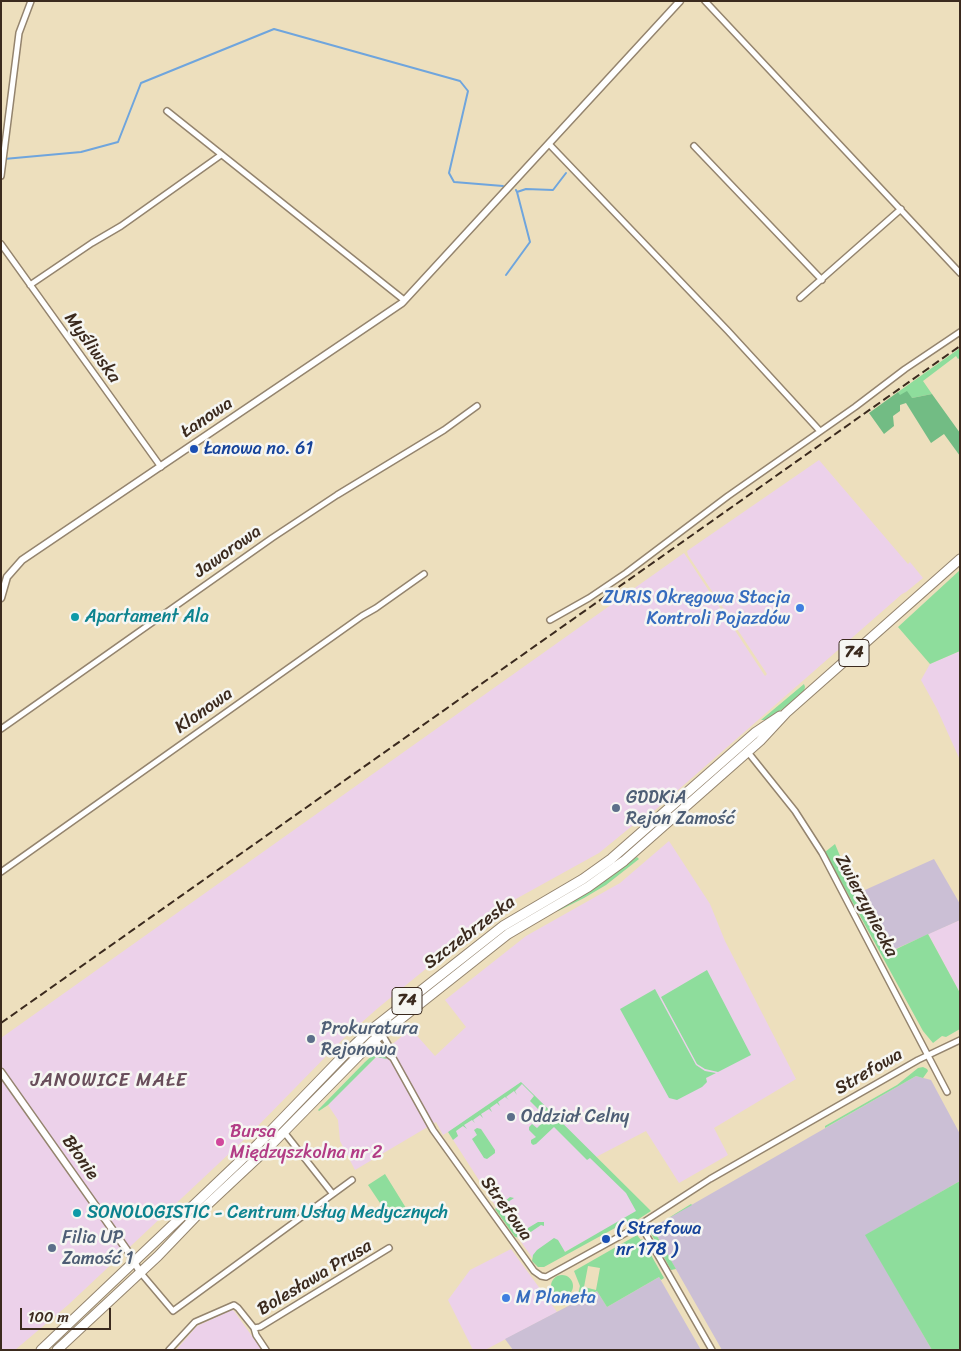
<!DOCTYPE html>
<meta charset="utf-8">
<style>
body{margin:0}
#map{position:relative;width:961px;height:1351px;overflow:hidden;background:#eddfbd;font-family:Sriracha,sans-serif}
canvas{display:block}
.frame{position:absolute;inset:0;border:2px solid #3b2a1e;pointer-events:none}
.scale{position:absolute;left:20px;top:1308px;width:91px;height:22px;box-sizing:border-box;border:2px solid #3b2a1e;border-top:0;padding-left:6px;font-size:15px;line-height:18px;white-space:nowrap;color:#3b2a1e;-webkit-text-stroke:4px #f6f6f2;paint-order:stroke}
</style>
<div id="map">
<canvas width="961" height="1351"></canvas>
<div class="frame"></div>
<div class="scale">100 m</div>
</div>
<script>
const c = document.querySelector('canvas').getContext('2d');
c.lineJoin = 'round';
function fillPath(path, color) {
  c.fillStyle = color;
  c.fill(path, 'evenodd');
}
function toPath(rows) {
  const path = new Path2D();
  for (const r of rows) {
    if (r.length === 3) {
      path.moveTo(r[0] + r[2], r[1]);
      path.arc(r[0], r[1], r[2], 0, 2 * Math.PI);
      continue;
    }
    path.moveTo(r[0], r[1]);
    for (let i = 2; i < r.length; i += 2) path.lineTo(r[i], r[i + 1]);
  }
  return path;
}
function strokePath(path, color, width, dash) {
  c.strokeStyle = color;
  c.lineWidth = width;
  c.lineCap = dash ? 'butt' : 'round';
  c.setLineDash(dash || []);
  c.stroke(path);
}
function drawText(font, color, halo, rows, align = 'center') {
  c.font = font + ' Sriracha,sans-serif';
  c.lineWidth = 5;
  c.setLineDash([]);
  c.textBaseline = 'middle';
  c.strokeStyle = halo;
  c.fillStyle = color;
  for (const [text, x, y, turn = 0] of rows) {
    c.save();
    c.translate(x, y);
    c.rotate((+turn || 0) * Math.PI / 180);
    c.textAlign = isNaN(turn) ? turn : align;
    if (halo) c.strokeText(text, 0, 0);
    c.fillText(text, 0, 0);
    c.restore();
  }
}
const built = toPath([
 [819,460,908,564,910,562,923,578,906,592,902,594,645,819,643,817,599,853,505,905,504,909,477,932,455,945,378,1008,344,1038,249,1135,68,1305,15,1350,1,1350,1,1038,684,553,765,676,767,674,688,555,687,551],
 [960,651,960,760,937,709,921,680,930,664],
 [669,841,710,904,725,941,796,1079,714,1128,728,1155,679,1183,646,1131,596,1157,647,1208,538,1266,493,1202,448,1132,443,1135,436,1122,355,1170,340,1141,338,1120,328,1105,338,1094,374,1059,411,1029,435,1056,466,1027,445,1000,526,936,620,883],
 [960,920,960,993,928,934],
 [511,1249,557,1312,485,1350,473,1350,448,1300,470,1270],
 [232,1310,234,1311,262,1350,176,1350,197,1326]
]);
const industrial = toPath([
 [934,859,960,904,960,920,891,951,889,947,886,949,856,894],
 [916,1076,931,1080,960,1134,960,1181,866,1235,932,1350,722,1350,657,1236,660,1223],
 [659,1277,701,1350,513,1350,505,1339,597,1291,607,1307]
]);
const green = toPath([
 [960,348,960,358,958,359,956,356,923,381,932,394,912,398,900,396,898,392],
 [960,570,960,651,930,664,898,627],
 [804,684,805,687,804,691,787,706,766,720,761,720],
 [835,844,856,894,888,953,928,934,960,993,960,1029,946,1037,942,1036,933,1043,923,1031,825,852],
 [637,857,639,859,606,885,584,898,558,911,557,909,603,882],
 [707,970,751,1055,718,1072,705,1069,697,1064,661,997],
 [655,989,696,1065,705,1071,716,1073,706,1078,707,1082,702,1087,677,1100,669,1098,620,1009],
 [381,1052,387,1059,376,1057,328,1105,319,1111,318,1110,365,1062,375,1053],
 [923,1067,927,1069,928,1071,923,1078,916,1076,825,1128,825,1126,897,1085,918,1068],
 [521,1082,651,1211,631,1224,626,1222,544,1267,538,1267,532,1261,533,1255,537,1250,554,1238,558,1240,565,1252,636,1211,626,1193,590,1158,587,1160,554,1127,536,1144,533,1145,531,1143,531,1140,536,1137,529,1130,529,1127,532,1124,537,1128,547,1118,530,1101,534,1096,522,1084,515,1091,517,1095,514,1091,506,1097,509,1100,505,1097,498,1102,500,1106,497,1103,490,1108,492,1112,489,1109,481,1114,483,1118,480,1115,473,1120,475,1123,472,1120,464,1125,467,1129,463,1126,456,1131,458,1136,453,1140,448,1132],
 [477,1128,481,1129,495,1150,495,1153,487,1159,484,1158,472,1139,477,1135,474,1130],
 [385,1174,406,1208,390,1218,368,1185],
 [960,1181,960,1350,932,1350,865,1235],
 [510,1197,514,1198,499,1208,518,1234,538,1222,544,1222,544,1226,541,1225,522,1238,515,1237,495,1209],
 [691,1204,692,1205,660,1223,657,1236,676,1269,671,1270,649,1230],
 [637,1235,641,1240,642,1239,664,1278,661,1280,659,1277,607,1307,597,1291,574,1303,574,1299,578,1294,580,1286,574,1271],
 [588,1266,600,1268,596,1290,584,1287],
 [562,1286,11]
]);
const forest = toPath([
 [907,391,912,398,932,394,960,433,960,456,944,434,931,443,906,403,900,405,900,411,893,416,894,426,884,434,869,413,898,392,900,395]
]);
const stream = toPath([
 [4,159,81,152,118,142,141,83,274,29,460,81,468,91,449,173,454,182,503,186],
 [516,190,517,192,526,189,553,190,566,173],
 [506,275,530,242,517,192]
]);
const minor = toPath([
 [705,1,960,273],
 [167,111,404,300],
 [549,144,728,331,819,430],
 [694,146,822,280],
 [1,176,19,33,31,1],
 [1,244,161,467],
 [30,285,92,243,121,226,221,155],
 [800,298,901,209],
 [550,620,589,598,626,573,728,496,855,407,905,369,960,332],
 [1,729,272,538,337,495,444,430,477,406],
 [747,751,795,811,822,853,947,1092],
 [1,872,362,616,376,608,424,574],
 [373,1029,382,1034,390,1048,393,1058,433,1130,534,1271,541,1276,546,1277,633,1229,710,1179,918,1060,960,1040],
 [373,1029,375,1039,385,1052,393,1058],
 [284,1132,332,1193],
 [640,1224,712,1350],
 [140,1272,173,1311,352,1180],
 [254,1328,260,1327,389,1248],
 [169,1350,195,1322,234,1305,238,1308,254,1328,256,1335,266,1350]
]);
const tertiary = toPath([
 [1,598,7,577,22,560,402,303,680,1],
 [1,1072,129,1253,140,1272]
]);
const primary = toPath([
 [41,1350,258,1144,347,1052,367,1033,503,926,583,879,611,859,756,732,780,716],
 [57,1350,158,1256,205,1207,267,1149,373,1041,508,934,588,887,624,861,760,741,786,713,960,559]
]);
const rail = toPath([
 [1,1023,960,346]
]);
const markers = [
 [194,449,5,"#1a4fb4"],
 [800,608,5,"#3f7fe0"],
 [75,617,5,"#0f9aa8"],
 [616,808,5,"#5c6f8a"],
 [311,1039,5,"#5c6f8a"],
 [511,1117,5,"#5c6f8a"],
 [220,1142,5,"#d1479c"],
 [77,1213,5,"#0f9aa8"],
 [606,1239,5,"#1a4fb4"],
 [52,1248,5,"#5c6f8a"],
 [506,1298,5,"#3f7fe0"]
];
const shields = [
 [854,653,30],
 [407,1001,30]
];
const shieldNames = [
 ["74",854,653],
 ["74",407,1001]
];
const streetNames = [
 ["Myśliwska",92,348,54],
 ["Łanowa",207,418,-34],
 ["Jaworowa",228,552,-35],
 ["Klonowa",204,711,-35],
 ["Zwierzyniecka",866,906,62],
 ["Szczebrzeska",470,933,-37],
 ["Strefowa",869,1072,-30],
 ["Błonie",80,1158,55],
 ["Strefowa",506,1209,54],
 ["Bolesława Prusa",315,1278,-31]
];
const transitNames = [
 ["Łanowa no. 61",204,449],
 ["( Strefowa",616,1229],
 ["nr 178 )",616,1250]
];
const shopNames = [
 ["ZURIS Okręgowa Stacja",790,598],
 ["Kontroli Pojazdów",790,619],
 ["M Planeta",516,1298,"left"]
];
const cultureNames = [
 ["Apartament Ala",85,617],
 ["SONOLOGISTIC - Centrum Usług Medycznych",87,1213]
];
const serviceNames = [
 ["GDDKiA",626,798],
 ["Rejon Zamość",626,819],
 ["Prokuratura",321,1029],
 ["Rejonowa",321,1050],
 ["Oddział Celny",521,1117],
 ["Filia UP",62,1238],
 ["Zamość 1",62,1259]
];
const hotelNames = [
 ["Bursa",230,1132],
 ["Międzyszkolna nr 2",230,1153]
];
const neighbourhoodNames = [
 ["JANOWICE MAŁE",109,1081]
];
fillPath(built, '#ecd1ea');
fillPath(industrial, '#cbbfd5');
fillPath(green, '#8edd9c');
fillPath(forest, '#72bc84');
strokePath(stream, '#6fa5dd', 2);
strokePath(minor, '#94846e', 8);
strokePath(tertiary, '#94846e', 9);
strokePath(primary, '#94846e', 11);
strokePath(minor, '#fff', 5);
strokePath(tertiary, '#fff', 6);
strokePath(primary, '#fff', 9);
strokePath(rail, '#3b2a1e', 2, [8, 4]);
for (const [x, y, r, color] of markers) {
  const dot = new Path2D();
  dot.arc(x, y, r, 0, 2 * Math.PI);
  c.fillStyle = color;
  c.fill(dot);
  strokePath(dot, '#f6f6f2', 2);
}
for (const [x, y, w] of shields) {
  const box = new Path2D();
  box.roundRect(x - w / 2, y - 13.5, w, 27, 4);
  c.fillStyle = '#f6f6f2';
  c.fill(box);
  strokePath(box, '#3b2a1e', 1);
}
drawText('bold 16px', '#3b2a1e', null, shieldNames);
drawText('18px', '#3b2a1e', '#f6f6f2', streetNames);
drawText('18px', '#164399', '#f6f6f2', transitNames, 'left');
drawText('18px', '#366cbe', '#f6f6f2', shopNames, 'right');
drawText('18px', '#0d838f', '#f6f6f2', cultureNames, 'left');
drawText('18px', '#4e5e75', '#f6f6f2', serviceNames, 'left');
drawText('18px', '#b23c85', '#f6f6f2', hotelNames, 'left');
c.letterSpacing = '1px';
drawText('19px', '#694e5b', '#f6f6f2', neighbourhoodNames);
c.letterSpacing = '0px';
</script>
